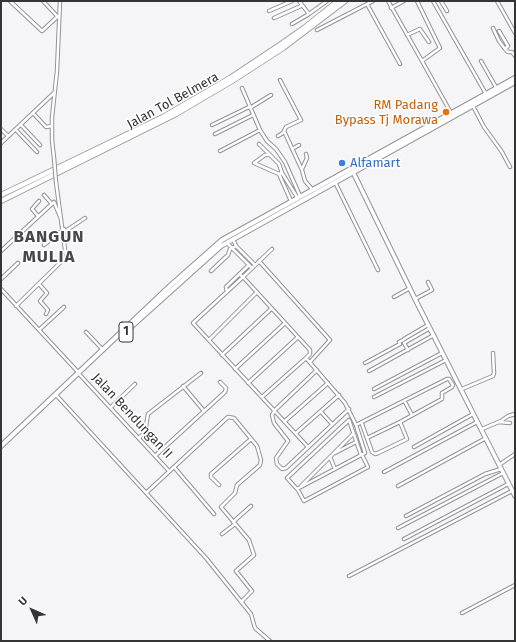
<!DOCTYPE html>
<style>
body{margin:0}
#map{position:relative;width:516px;height:642px;overflow:hidden;background:#f5f4f7;font-family:"Fira Sans",sans-serif}
canvas{display:block}
.frame{position:absolute;inset:0;border:2px solid #353536;pointer-events:none}
.north{position:absolute;left:12px;top:590px;width:40px;height:40px;-webkit-text-stroke:3px #fff;paint-order:stroke;rotate:315deg;font-size:11px;font-weight:700;line-height:16px;text-align:center;color:#353536}
.north::after{content:'';display:block;margin:auto;width:14px;height:18px;background:#353536;clip-path:polygon(50% 0,100% 100%,50% 72%,0 100%)}
</style>
<div id="map">
<canvas width="516" height="642"></canvas>
<div class="frame"></div>
<div class="north">U</div>
</div>
<script>
const c = document.querySelector('canvas').getContext('2d');
c.lineJoin = 'round';
function toPath(rows) {
  const path = new Path2D();
  for (const r of rows) {
    path.moveTo(r[0], r[1]);
    for (let i = 2; i < r.length; i += 2) path.lineTo(r[i], r[i + 1]);
  }
  return path;
}
function strokePath(path, color, width, dash) {
  c.strokeStyle = color;
  c.lineWidth = width;
  c.lineCap = dash ? 'butt' : 'round';
  c.setLineDash(dash || []);
  c.stroke(path);
}
function drawText(font, color, halo, rows, align = 'center') {
  c.font = font + ' "Fira Sans",sans-serif';
  c.lineWidth = 3;
  c.setLineDash([]);
  c.textBaseline = 'middle';
  c.strokeStyle = halo;
  c.fillStyle = color;
  for (const [text, x, y, turn = 0] of rows) {
    c.save();
    c.translate(x, y);
    c.rotate((+turn || 0) * Math.PI / 180);
    c.textAlign = isNaN(turn) ? turn : align;
    if (halo) c.strokeText(text, 0, 0);
    c.fillText(text, 0, 0);
    c.restore();
  }
}
const minor = toPath([
 [10,1,42,31,57,17],
 [43,1,58,17],
 [299,1,309,14,327,1],
 [388,1,422,61],
 [417,1,440,48,422,61,451,113],
 [433,1,486,94],
 [441,1,447,11],
 [497,1,515,33],
 [367,4,400,64],
 [391,8,404,1],
 [269,11,292,1],
 [274,18,301,6],
 [292,24,309,14],
 [493,28,499,41,505,49,508,52,512,52,515,56],
 [317,30,373,1],
 [499,31,508,46,505,49],
 [407,35,420,29,429,42],
 [481,61,497,89],
 [242,88,260,130,267,141,276,149,285,162,300,196],
 [473,106,484,127,502,152,510,167],
 [250,108,271,95],
 [33,113,46,127,52,126],
 [21,125,40,145],
 [212,125,249,107],
 [1,129,8,136],
 [16,130,37,152],
 [284,131,302,170,305,181,312,189],
 [215,134,253,115],
 [278,136,283,133,286,127,301,120,280,80],
 [1,143,54,93],
 [259,144,279,164,282,173,279,174],
 [292,149,299,145],
 [220,151,260,130],
 [268,155,265,155,254,163,279,174,291,201],
 [54,158,52,140,52,117,57,71,60,1],
 [302,169,307,158,306,154],
 [282,173,297,197],
 [335,182,378,270],
 [44,195,52,204],
 [38,216,32,209,39,201],
 [64,232,85,218],
 [233,239,236,246,255,265],
 [227,243,252,268],
 [44,245,64,229],
 [1,251,54,202,61,219],
 [259,261,330,340,310,362],
 [211,271,228,255,230,249,236,246],
 [239,274,243,277,272,249],
 [1,279,18,263],
 [39,284,47,293,40,301,48,310,46,314],
 [1,289,78,372],
 [227,292,226,287,249,265],
 [394,297,410,288],
 [415,299,432,290,428,282],
 [16,306,66,257,56,182],
 [39,330,64,307],
 [86,332,103,350],
 [404,339,428,325],
 [209,340,256,293],
 [408,350,404,343,430,328],
 [222,355,271,309],
 [365,363,400,344,399,342,403,340],
 [235,369,284,324],
 [317,370,275,410,272,415,274,423,288,441,276,458,277,464,282,469,286,468,349,409],
 [369,371,434,335],
 [80,375,169,471],
 [248,383,297,338],
 [183,386,204,411],
 [374,389,442,353],
 [462,389,493,376,494,373,493,353],
 [57,396,206,558,251,614,255,628,270,641],
 [262,397,306,358],
 [374,397,446,360],
 [405,402,412,415],
 [111,407,135,384],
 [321,412,332,424],
 [285,421,328,383],
 [499,422,510,423],
 [482,429,501,421,508,416,515,414],
 [296,433,339,395],
 [139,438,145,432,148,414,201,373],
 [367,438,400,422],
 [308,447,193,323,243,277,310,350,310,354,306,358,345,403,356,425,447,379,449,379,453,385,452,387,442,393,442,399,400,422,407,439,378,453,375,454,372,452,362,424],
 [414,447,473,414],
 [335,453,356,442],
 [155,456,225,392,226,388,220,382],
 [330,457,335,469],
 [499,465,515,454],
 [174,467,214,514],
 [384,472,477,422],
 [219,485,211,477,211,474,251,439],
 [301,486,353,434],
 [398,486,486,438],
 [297,489,287,478,349,420,361,455],
 [297,489,365,453,356,425],
 [298,490,304,501,368,467,362,455],
 [146,493,228,417,234,418,257,446,261,460,260,465,237,485,235,493,221,507,249,540,254,555,236,571,252,591,241,602],
 [406,516,485,474,501,469],
 [233,522,251,506],
 [398,528,503,473],
 [222,534,235,524],
 [404,539,508,484],
 [349,576,512,491],
 [462,613,515,585]
]);
const secondary = toPath([
 [353,172,415,299,515,496]
]);
const trunk = toPath([
 [123,334,221,246,515,82],
 [1,446,170,286,222,240,515,78]
]);
const motorway = toPath([
 [1,195,163,117,230,78,281,44,304,28,338,1],
 [1,201,176,114,232,81,283,48,345,1]
]);
const minorBridge = toPath([
 [54,158,56,182]
]);
const markers = [
 [446,112,4,"#e8710a"],
 [342,163,4,"#3f7fe0"]
];
const shields = [
 [126,332,14]
];
const shieldNames = [
 ["1",126,332]
];
const streetNames = [
 ["Jalan Tol Belmera",173,101,-29],
 ["Jalan Bendungan II",132,416,47]
];
const foodNames = [
 ["RM Padang",438,105],
 ["Bypass Tj Morawa",438,120]
];
const shopNames = [
 ["Alfamart",350,163]
];
const districtNames = [
 ["BANGUN",49,237],
 ["MULIA",49,257]
];
strokePath(minor, '#939296', 4.5);
strokePath(secondary, '#939296', 5.5);
strokePath(trunk, '#939296', 6);
strokePath(motorway, '#939296', 6);
strokePath(minor, '#fff', 2.5);
strokePath(secondary, '#fff', 3.5);
strokePath(trunk, '#fff', 4);
strokePath(motorway, '#fff', 4.5);
strokePath(minorBridge, '#939296', 4.5, []);
strokePath(minorBridge, '#fff', 2.5);
for (const [x, y, r, color] of markers) {
  const dot = new Path2D();
  dot.arc(x, y, r, 0, 2 * Math.PI);
  c.fillStyle = color;
  c.fill(dot);
  strokePath(dot, '#fff', 1.5);
}
for (const [x, y, w] of shields) {
  const box = new Path2D();
  box.roundRect(x - w / 2, y - 10, w, 20, 3);
  c.fillStyle = '#fff';
  c.fill(box);
  strokePath(box, '#353536', 1);
}
drawText('bold 12px', '#353536', null, shieldNames);
drawText('13px', '#353536', '#fff', streetNames);
drawText('13px', '#c56008', '#fff', foodNames, 'right');
drawText('13px', '#366cbe', '#fff', shopNames, 'left');
c.letterSpacing = '1px';
drawText('bold 17px', '#474649', '#fff', districtNames);
c.letterSpacing = '0px';
</script>
